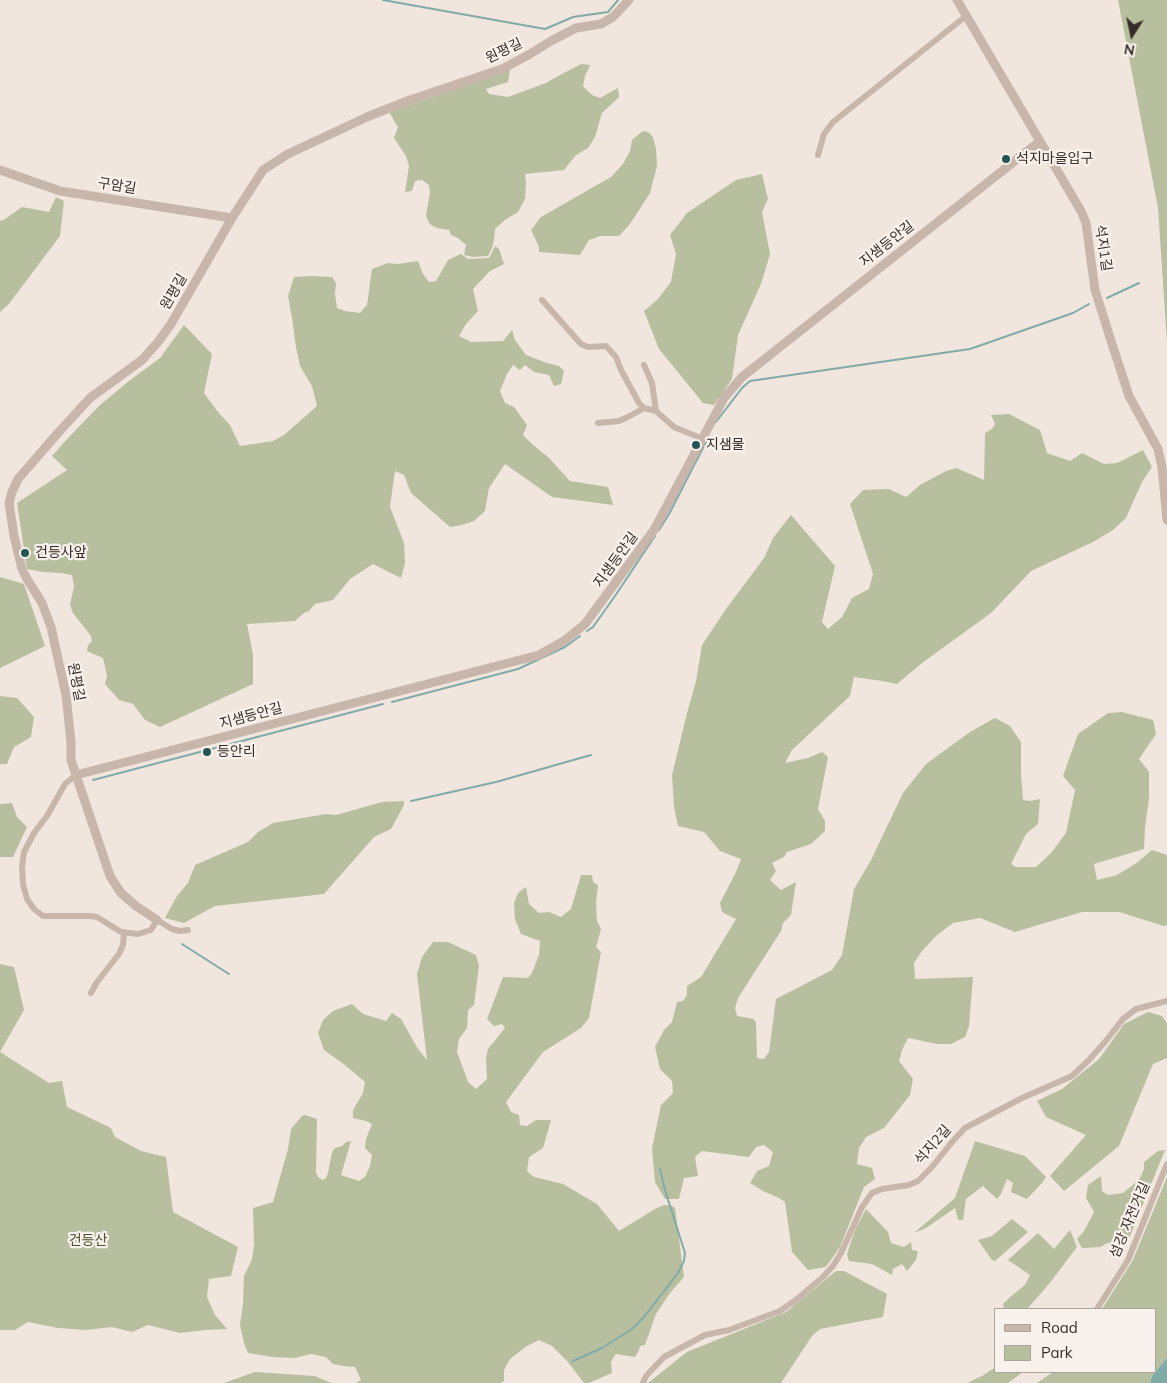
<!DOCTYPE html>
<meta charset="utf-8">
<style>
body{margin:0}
#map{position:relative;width:1167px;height:1383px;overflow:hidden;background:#f1e6de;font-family:Mulish,sans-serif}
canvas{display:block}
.legend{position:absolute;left:994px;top:1308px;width:162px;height:65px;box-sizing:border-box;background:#f9f1eb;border:1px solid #aba39e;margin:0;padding:6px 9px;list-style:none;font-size:15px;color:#362d2a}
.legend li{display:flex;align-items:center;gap:10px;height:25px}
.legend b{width:25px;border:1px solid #aba39e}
.north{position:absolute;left:1107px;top:10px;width:50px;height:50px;-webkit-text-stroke:4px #f9f1eb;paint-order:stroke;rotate:190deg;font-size:14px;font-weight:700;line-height:20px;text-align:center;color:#362d2a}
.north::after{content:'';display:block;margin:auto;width:18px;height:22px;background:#362d2a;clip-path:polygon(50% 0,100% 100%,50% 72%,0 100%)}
</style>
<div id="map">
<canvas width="1167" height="1383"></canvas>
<ul class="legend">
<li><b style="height:6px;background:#c8b6ab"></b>Road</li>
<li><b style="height:14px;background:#b7bf9f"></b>Park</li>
</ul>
<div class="north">N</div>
</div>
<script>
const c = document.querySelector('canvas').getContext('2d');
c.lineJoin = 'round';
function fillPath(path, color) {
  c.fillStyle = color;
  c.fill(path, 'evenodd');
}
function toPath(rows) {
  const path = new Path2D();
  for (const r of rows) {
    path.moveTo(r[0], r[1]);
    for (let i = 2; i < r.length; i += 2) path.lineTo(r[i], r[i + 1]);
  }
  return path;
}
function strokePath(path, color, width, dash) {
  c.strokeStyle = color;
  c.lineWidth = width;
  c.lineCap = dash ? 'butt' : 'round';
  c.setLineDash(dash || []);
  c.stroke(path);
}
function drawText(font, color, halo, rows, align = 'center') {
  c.font = font + ' Mulish,"Noto Sans KR",sans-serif';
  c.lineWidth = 4.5;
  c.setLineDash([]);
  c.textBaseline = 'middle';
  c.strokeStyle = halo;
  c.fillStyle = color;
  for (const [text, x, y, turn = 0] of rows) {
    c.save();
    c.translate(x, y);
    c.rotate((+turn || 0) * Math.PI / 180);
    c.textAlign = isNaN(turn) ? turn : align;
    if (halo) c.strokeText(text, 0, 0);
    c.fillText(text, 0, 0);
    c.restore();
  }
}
const green = toPath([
 [1118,0,1167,0,1167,342,1158,208],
 [581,64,590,65,585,76,583,86,592,95,600,98,618,88,619,97,602,113,595,137,588,148,576,155,564,170,525,174,526,183,525,199,518,212,505,220,495,229,494,240,492,248,488,256,473,257,464,255,466,245,458,238,451,235,449,230,437,228,431,225,428,221,426,215,430,193,429,185,422,180,415,181,412,191,405,192,409,166,406,156,394,138,398,127,389,112,510,70,508,82,486,89,489,94,508,97,546,83,560,75],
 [643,131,648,132,653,137,656,149,657,166,650,193,630,224,619,236,600,236,589,240,580,255,539,252,539,247,531,230,541,217,611,177,623,164,630,151,632,140],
 [762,174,768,199,762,212,770,254,761,284,738,335,732,379,714,405,703,403,659,349,644,311,657,300,671,282,676,254,670,235,687,213,736,180],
 [56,197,64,201,60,236,8,305,0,312,0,221,5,219,22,207,49,212],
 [495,246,499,249,504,264,490,271,473,289,478,311,466,324,459,336,471,342,503,341,512,330,515,340,526,355,547,363,559,366,564,371,561,384,554,386,549,375,534,372,525,365,520,370,513,365,507,374,500,391,505,403,514,407,527,425,523,435,532,444,549,458,570,481,608,487,613,505,552,497,505,464,489,488,485,511,474,521,462,525,450,527,411,493,404,475,395,471,390,507,404,543,405,563,401,578,373,564,350,579,333,600,315,604,309,611,304,613,295,621,247,624,253,654,253,684,160,727,145,720,133,704,119,700,105,684,107,676,103,658,87,651,88,645,92,641,91,636,73,613,70,605,74,586,72,575,61,573,43,572,27,569,17,503,67,470,52,456,68,438,100,405,129,381,160,358,184,325,212,354,204,393,218,412,230,425,240,446,273,441,284,435,317,406,312,386,300,366,296,347,292,318,288,296,294,277,312,276,332,277,336,283,335,294,337,308,345,311,360,313,367,305,372,269,388,263,398,264,418,261,423,274,429,282,436,281,448,260,461,254,468,259,489,258],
 [1009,414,1040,430,1047,453,1070,461,1082,453,1104,464,1117,463,1143,450,1152,467,1142,482,1126,518,1113,530,1093,542,1031,571,991,613,922,663,897,684,882,681,854,677,850,696,792,750,785,763,808,758,822,752,828,757,818,809,825,821,825,831,811,844,787,852,784,857,772,863,776,871,770,880,781,890,796,882,791,915,783,923,781,931,738,998,735,1008,737,1016,754,1019,756,1023,757,1058,764,1059,769,1052,776,999,832,970,842,955,854,889,871,860,903,793,926,764,970,732,995,718,1010,726,1021,742,1021,774,1023,800,1030,801,1040,799,1038,824,1026,834,1011,864,1016,867,1036,867,1051,853,1066,833,1075,790,1063,776,1078,734,1108,713,1122,712,1153,720,1156,734,1139,759,1149,772,1149,799,1145,827,1144,849,1094,864,1097,880,1117,875,1138,862,1152,850,1167,855,1167,925,1164,926,1119,912,1082,912,1015,932,980,918,953,923,937,935,922,951,914,963,915,979,973,977,969,1026,965,1037,951,1044,937,1044,908,1038,902,1050,899,1061,913,1079,910,1095,884,1128,866,1137,859,1148,857,1164,872,1168,875,1179,864,1187,840,1247,826,1267,808,1270,792,1252,785,1202,779,1198,763,1191,750,1183,757,1171,769,1166,773,1152,764,1145,756,1147,749,1157,702,1151,695,1157,698,1176,684,1178,679,1199,665,1199,655,1182,652,1148,661,1105,673,1093,672,1081,660,1069,655,1047,664,1030,672,1022,677,1002,683,1001,687,995,687,986,701,977,736,919,722,912,720,903,736,872,741,859,720,851,704,832,678,826,674,807,672,775,687,713,696,681,702,645,726,609,764,558,773,538,791,515,835,566,822,622,828,629,842,617,852,598,869,589,873,574,850,504,863,490,889,489,906,497,920,485,946,471,956,468,984,480,985,433,992,429,995,424,991,415],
 [0,577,24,584,45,646,0,668],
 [0,696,17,698,34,717,31,737,14,747,7,764,0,764],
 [404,801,404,805,391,829,374,837,324,894,215,906,184,923,165,918,177,896,188,883,195,865,248,842,258,832,273,823,326,814,336,815,382,802],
 [12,803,17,817,27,827,13,857,0,857,0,804],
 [581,875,592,875,593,882,598,885,596,903,597,921,601,929,596,947,601,952,589,1018,581,1028,543,1052,506,1102,511,1112,519,1115,520,1125,527,1126,536,1120,551,1120,543,1148,529,1157,527,1171,534,1177,563,1184,597,1204,619,1231,655,1209,664,1205,670,1205,675,1208,684,1277,670,1293,656,1314,645,1345,640,1346,639,1350,635,1357,616,1354,611,1361,612,1373,589,1383,584,1383,567,1361,552,1346,539,1340,527,1346,510,1359,504,1370,504,1381,500,1383,356,1383,361,1380,355,1367,343,1366,333,1364,326,1357,311,1354,295,1358,272,1357,248,1353,244,1343,240,1325,243,1304,244,1276,252,1259,254,1245,253,1208,273,1202,288,1149,291,1129,302,1116,305,1115,317,1119,316,1172,318,1177,323,1180,326,1178,328,1173,332,1152,335,1148,342,1146,346,1142,351,1141,341,1175,359,1181,365,1177,370,1166,372,1155,365,1148,366,1139,372,1124,366,1121,353,1118,353,1110,363,1093,365,1082,345,1065,324,1050,318,1033,323,1020,333,1011,352,1004,363,1014,386,1021,392,1013,401,1019,418,1049,427,1060,417,974,422,957,433,942,448,942,461,948,476,955,479,966,474,1005,468,1010,467,1028,459,1039,457,1052,468,1082,476,1089,487,1079,486,1058,488,1049,505,1028,502,1024,494,1026,487,1019,503,977,528,978,532,973,539,955,540,941,521,934,515,919,514,903,518,893,526,887,529,904,539,913,549,912,561,917,571,909],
 [0,964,14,967,24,1010,0,1052],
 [1148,1012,1162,1016,1167,1023,1167,1058,1153,1064,1119,1146,1064,1191,1050,1176,1086,1135,1046,1117,1037,1101,1062,1089,1099,1059,1124,1024],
 [0,1052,49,1083,62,1081,67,1107,111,1128,115,1137,141,1151,166,1157,173,1212,238,1247,231,1276,209,1279,207,1297,215,1315,227,1329,206,1330,180,1333,148,1325,132,1332,112,1327,86,1330,58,1328,28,1322,15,1330,0,1330],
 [975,1141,1025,1156,1046,1177,1042,1183,1027,1199,1011,1192,1013,1183,1007,1179,1001,1194,997,1199,983,1186,966,1199,963,1220,958,1220,955,1208,926,1228,914,1233,955,1198],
 [1165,1150,1126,1246,1107,1243,1101,1247,1082,1248,1077,1239,1084,1231,1094,1212,1086,1198,1088,1185,1101,1176,1102,1191,1108,1195,1123,1193,1139,1180,1144,1169,1144,1162,1158,1151],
 [1167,1177,1167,1358,1165,1361,1159,1368,1152,1376,1150,1383,1037,1383,1053,1372,1156,1372,1156,1309,1102,1309,1133,1260],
 [866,1209,888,1232,891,1243,904,1247,911,1242,912,1250,918,1251,916,1260,907,1271,902,1264,893,1269,892,1275,872,1264,849,1261,847,1254,855,1230],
 [1012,1219,1028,1232,995,1261,992,1260,978,1240,992,1236],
 [1070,1230,1077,1247,1049,1284,1028,1308,1004,1309,1003,1304,1010,1297,1025,1285,1030,1275,1008,1260,1038,1233,1054,1249],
 [836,1271,844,1271,887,1294,883,1317,820,1329,812,1336,781,1383,648,1383,687,1352,786,1312],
 [996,1367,996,1372,1023,1372,1008,1383,967,1383,982,1376],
 [255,1372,315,1376,331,1383,224,1383]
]);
const water = toPath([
 [1167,1358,1167,1383,1150,1383,1152,1376]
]);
const stream = toPath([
 [383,0,545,29,573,17,608,12,618,0],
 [1107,298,1139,283],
 [716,422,742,388,750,381,970,349,1073,313,1089,304],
 [659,530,669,514,706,442],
 [587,631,593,627,615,596,655,536],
 [392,702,518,669,565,647,580,636],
 [93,780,383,704],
 [411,801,496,782,591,755],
 [182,944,229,974],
 [573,1361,602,1348,632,1329,644,1317,678,1273,684,1261,685,1253,665,1190,660,1169]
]);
const minor = toPath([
 [818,155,824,134,833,122,966,16],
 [542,300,581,344,588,347,606,346,616,357,621,370,639,403,644,408,656,411,674,427,703,439],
 [644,365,652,383,656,411],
 [598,423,619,421,630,416,644,408],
 [76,775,65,784,47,816,34,833,24,852,22,866,23,884,27,899,34,909,43,916,90,916,97,917,121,932,138,934,151,930,157,920,172,929,180,931,188,930],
 [91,993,97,982,119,954,123,945,124,932],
 [1097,1309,1128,1260,1167,1164],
 [643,1383,646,1376,664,1357,705,1335,729,1330,780,1311,797,1299,823,1277,833,1266,841,1253,862,1207,872,1193,882,1189,909,1185,918,1181,932,1167,952,1142,965,1128,1022,1098,1072,1076,1088,1061,1105,1042,1123,1019,1136,1009,1167,1001]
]);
const tertiary = toPath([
 [957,0,1081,211,1086,223,1095,290,1113,347,1129,396,1158,449,1162,467,1167,520],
 [0,170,60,191,232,218],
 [76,775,539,655,564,641,585,624,654,530,724,398,742,377,1040,141],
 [157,920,136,906,121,893,110,876,71,760,71,742,66,695,51,627,42,603,27,579,22,569,14,536,9,503,12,492,18,479,57,434,90,398,142,360,158,342,171,324,232,218,263,170,288,154,367,117,407,101,502,69,530,54,551,41,576,28,601,24,613,17,629,0]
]);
const markers = [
 [1006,159,5,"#235554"],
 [696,445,5,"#235554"],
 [25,553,5,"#235554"],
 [207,752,5,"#235554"]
];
const streetNames = [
 ["원평길",504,51,-26],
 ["구암길",117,186,9],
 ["지샘등안길",887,244,-38],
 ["석지1길",1103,248,81],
 ["원평길",174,292,-60],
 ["지샘등안길",616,560,-54],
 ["원평길",76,682,79],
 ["지샘등안길",251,716,-15],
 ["석지2길",933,1145,-49],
 ["섬강 자전거길",1130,1220,-67]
];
const poiNames = [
 ["석지마을입구",1016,159],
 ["지샘물",706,445],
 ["건등사앞",35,553],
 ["등안리",217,752]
];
const parkNames = [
 ["건등산",88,1241]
];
fillPath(green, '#b7bf9f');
fillPath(water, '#80aba9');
strokePath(stream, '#80aba9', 2);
strokePath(minor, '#c8b6ab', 6);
strokePath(tertiary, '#c8b6ab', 9);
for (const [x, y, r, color] of markers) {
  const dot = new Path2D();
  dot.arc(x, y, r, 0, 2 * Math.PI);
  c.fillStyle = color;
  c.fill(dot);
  strokePath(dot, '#f9f1eb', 2);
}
drawText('14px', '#362d2a', '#f9f1eb', streetNames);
drawText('14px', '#362d2a', '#f9f1eb', poiNames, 'left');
drawText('14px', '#49532f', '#f9f1eb', parkNames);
</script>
